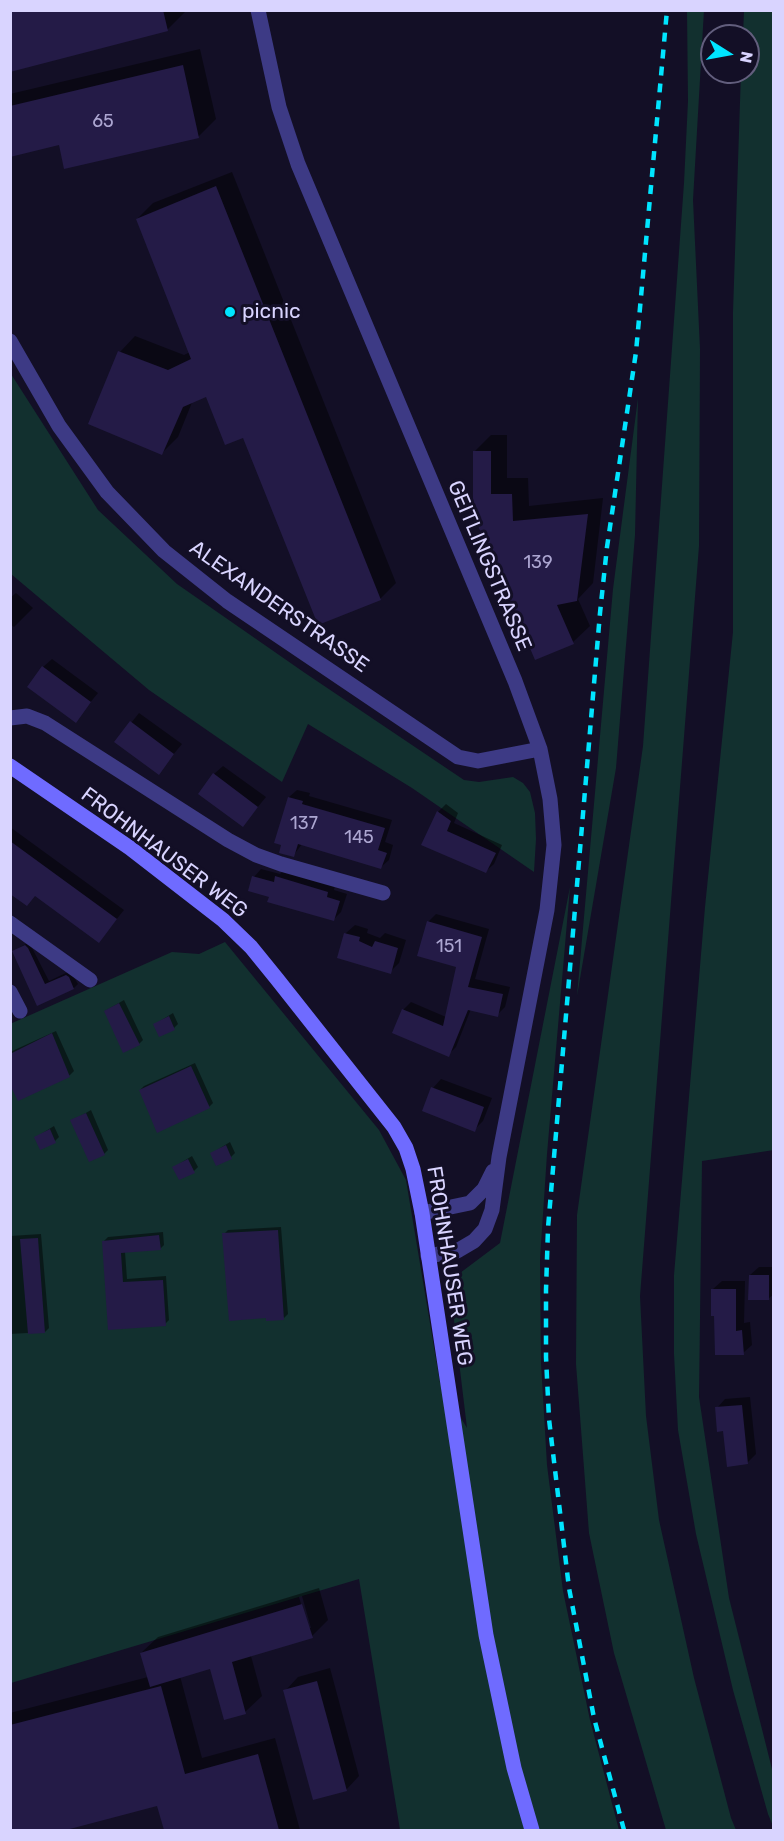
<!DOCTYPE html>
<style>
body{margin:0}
#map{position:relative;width:784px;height:1841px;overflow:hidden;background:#130f26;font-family:Rubik,sans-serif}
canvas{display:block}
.frame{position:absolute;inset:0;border:12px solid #d9d4ff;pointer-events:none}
.north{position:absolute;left:700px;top:24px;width:60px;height:60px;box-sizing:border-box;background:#130f26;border:2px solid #625e7d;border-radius:50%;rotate:101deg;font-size:16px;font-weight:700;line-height:24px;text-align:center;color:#d9d4ff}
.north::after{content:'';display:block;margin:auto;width:21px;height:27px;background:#00e5ff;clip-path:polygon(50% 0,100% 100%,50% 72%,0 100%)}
</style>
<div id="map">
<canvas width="784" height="1841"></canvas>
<div class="frame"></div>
<div class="north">N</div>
</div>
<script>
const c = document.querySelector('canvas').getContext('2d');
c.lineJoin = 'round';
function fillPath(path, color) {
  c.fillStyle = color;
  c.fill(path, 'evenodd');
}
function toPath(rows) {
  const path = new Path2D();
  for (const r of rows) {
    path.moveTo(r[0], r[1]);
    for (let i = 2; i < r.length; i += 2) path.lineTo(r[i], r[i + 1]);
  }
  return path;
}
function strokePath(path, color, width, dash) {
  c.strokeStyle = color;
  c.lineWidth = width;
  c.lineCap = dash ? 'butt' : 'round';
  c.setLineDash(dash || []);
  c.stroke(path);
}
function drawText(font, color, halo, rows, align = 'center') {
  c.font = font + ' Rubik,sans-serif';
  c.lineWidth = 6;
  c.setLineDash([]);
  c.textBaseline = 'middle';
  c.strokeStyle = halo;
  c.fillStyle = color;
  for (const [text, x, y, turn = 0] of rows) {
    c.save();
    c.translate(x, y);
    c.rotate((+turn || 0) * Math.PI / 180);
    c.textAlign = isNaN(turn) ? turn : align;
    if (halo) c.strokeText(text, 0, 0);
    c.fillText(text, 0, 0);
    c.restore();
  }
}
const green = toPath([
 [704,10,693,200,700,349,699,546,640,1296,646,1416,659,1520,694,1678,731,1818,736,1830,666,1830,614,1653,589,1533,576,1364,577,1215,643,746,684,183,688,101,687,11],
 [744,11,774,11,774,1150,702,1161,699,1397,729,1598,773,1773,773,1826,768,1814,733,1690,696,1534,678,1430,674,1354,674,1275,705,907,733,632,733,312,741,72,748,72,748,36,743,36],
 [11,374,98,510,177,584,305,673,464,780,479,782,513,777,523,783,530,792,535,813,536,839,534,872,412,788,308,724,282,782,149,690,11,574],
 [638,398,635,535,616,768,577,996,613,589],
 [570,887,547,1154,540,1259,541,1363,547,1465,563,1591,590,1720,619,1830,400,1830,359,1579,11,1683,10,1024,172,952,199,954,225,942,379,1130,406,1180,440,1383,467,1428,451,1295,460,1273,500,1243]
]);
const shadow = toPath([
 [10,10,185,10,185,12,168,29],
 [200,49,216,119,199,136,66,167,60,143,10,156,10,94],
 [232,172,396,583,380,599,207,395,193,400,178,437,162,453,120,352,135,336,184,355,190,352,137,219,153,203],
 [491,435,507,435,507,478,528,478,529,506,603,498,593,583,578,599,590,626,573,642,535,658,474,452],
 [16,593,33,608,14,627,10,624,10,598],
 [52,659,98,693,75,721,43,667],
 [139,713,182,744,158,773,116,742],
 [223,766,266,797,243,825,214,774],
 [297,790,310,793,309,796,392,820,385,842,393,845,389,860,381,867,302,844,293,856,289,797],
 [446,804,458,813,454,823,502,845,494,864,486,871,423,844,438,812],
 [10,827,124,910,99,941,10,877],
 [261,869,280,874,285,869,335,884,334,890,347,894,341,912,334,919,271,896,254,877],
 [436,914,489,929,475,979,510,987,505,1007,497,1015,471,1009,456,1047,448,1055,403,1010,411,1002,446,1017,457,966,428,922],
 [355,925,368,929,367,933,380,938,385,933,406,940,399,963,390,972,339,957,346,933],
 [29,942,49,981,70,971,78,984,74,988,38,1004,14,951],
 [124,1000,143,1040,139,1044,105,1011],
 [173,1013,178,1024,174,1028,155,1024],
 [56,1031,74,1071,70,1075,19,1099,10,1080,10,1052],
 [195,1063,213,1103,209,1107,140,1090,144,1086],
 [441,1079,492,1098,483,1121,474,1130,433,1088],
 [91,1110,108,1150,104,1154,72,1121],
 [54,1126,59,1137,55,1141,36,1137],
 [230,1142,235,1153,231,1157,212,1153],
 [192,1156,198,1167,194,1171,174,1167],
 [281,1227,288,1314,284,1318,224,1234,228,1230],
 [163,1232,164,1245,160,1249,125,1252,127,1279,166,1276,169,1320,165,1324,110,1328,104,1241,108,1237],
 [41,1234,49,1328,45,1332,10,1334,10,1236],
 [759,1267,774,1267,774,1294,768,1299,750,1275],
 [722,1281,745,1281,744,1323,750,1322,752,1345,743,1353,713,1289],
 [750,1397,756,1454,747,1463,724,1430,717,1408,725,1399],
 [319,1588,328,1620,312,1636,251,1656,262,1696,245,1712,211,1667,180,1676,202,1758,275,1738,300,1830,165,1830,158,1805,60,1830,10,1830,10,1713,148,1677,141,1653,158,1637],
 [302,1596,311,1628,308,1628,299,1597],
 [330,1668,359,1776,346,1790,285,1691,298,1677]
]);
const building = toPath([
 [10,10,163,10,168,31,10,72],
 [183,65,199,138,64,169,59,145,10,157,10,106],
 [216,186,381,600,318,625,243,438,225,445,206,397,183,407,162,455,88,424,118,351,168,370,191,359,136,219],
 [473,451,491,451,491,494,512,494,513,521,588,514,577,601,557,605,574,644,535,660,473,514],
 [42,666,91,702,76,723,27,687],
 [130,721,174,754,159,775,114,742],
 [213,773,258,807,243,827,198,794],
 [288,797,303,801,302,804,385,828,378,850,387,853,381,869,298,844,294,857,279,853,281,845,274,843],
 [437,811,451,821,447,831,496,853,486,873,421,845],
 [10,841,117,919,99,943,35,896,27,906,10,894],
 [252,876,274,882,275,876,328,892,327,897,340,901,334,921,267,902,269,897,248,891],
 [427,921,482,937,468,987,503,994,498,1017,468,1010,449,1057,392,1033,402,1009,443,1026,456,967,417,956],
 [344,933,360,937,359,941,372,947,375,941,398,948,391,974,337,958],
 [25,945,28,948,45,984,66,975,69,977,74,989,37,1006,12,951],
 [119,1003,140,1045,123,1053,104,1011],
 [169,1016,175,1030,159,1037,153,1024],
 [52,1033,70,1077,18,1101,10,1085,10,1054],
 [191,1066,210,1108,157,1133,139,1090],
 [431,1087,484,1107,475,1132,422,1111],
 [86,1113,105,1155,89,1162,70,1120],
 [50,1129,56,1143,40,1150,34,1137],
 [226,1145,232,1159,216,1166,210,1153],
 [188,1159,195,1173,179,1180,172,1167],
 [278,1230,284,1320,266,1321,266,1318,229,1321,222,1233],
 [159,1235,161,1250,121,1253,123,1282,163,1280,166,1326,108,1330,102,1241],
 [38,1238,45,1333,28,1334,20,1239],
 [749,1275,769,1275,769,1300,748,1300],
 [711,1289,736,1289,736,1331,742,1330,744,1355,715,1355,714,1316,711,1316],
 [742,1405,748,1464,727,1467,723,1431,717,1432,715,1407],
 [302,1604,313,1638,232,1662,246,1714,224,1720,210,1669,150,1687,140,1653],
 [317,1681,347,1791,313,1800,283,1690],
 [161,1686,185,1774,258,1754,279,1830,164,1830,157,1806,66,1830,10,1830,10,1725]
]);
const street = toPath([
 [258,10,279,107,298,164,515,681,540,749,550,799,554,845,547,910,499,1157,492,1210,485,1229,474,1241,457,1251,428,1256],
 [10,341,59,426,107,492,164,551,227,601,458,757,478,761,540,749],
 [10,718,27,716,45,723,228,840,256,855,281,864,383,893],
 [10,923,90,980],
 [10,992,20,1011],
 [422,1213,470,1203,484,1189,493,1171]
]);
const secondary = toPath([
 [10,766,130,848,223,920,251,947,277,979,394,1127,406,1148,413,1169,422,1213,486,1635,514,1768,532,1830]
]);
const rail = toPath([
 [624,1830,594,1718,569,1588,549,1419,546,1357,546,1290,548,1228,600,613,607,547,636,352,667,10]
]);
const markers = [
 [230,312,6,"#00e5ff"]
];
const numberNames = [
 ["65",103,122],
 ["139",538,563],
 ["137",304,824],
 ["145",359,838],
 ["151",449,947]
];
const poiNames = [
 ["picnic",242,312]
];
const streetNames = [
 ["GEITLINGSTRASSE",489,566,67],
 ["ALEXANDERSTRASSE",279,607,35],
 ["FROHNHAUSER WEG",164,853,37],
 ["FROHNHAUSER WEG",449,1266,81]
];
fillPath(green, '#12302f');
fillPath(shadow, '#0007');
fillPath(building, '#241b47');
strokePath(street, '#3d3a85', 15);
strokePath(secondary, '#6f6bff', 15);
strokePath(rail, '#00e5ff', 4.5, [9, 8]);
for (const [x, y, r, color] of markers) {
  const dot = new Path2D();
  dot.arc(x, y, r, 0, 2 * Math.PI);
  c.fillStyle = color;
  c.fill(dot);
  strokePath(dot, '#130f26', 2);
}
drawText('18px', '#aca6d1', null, numberNames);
drawText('21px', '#d9d4ff', '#130f26', poiNames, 'left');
drawText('21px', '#d9d4ff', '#130f26', streetNames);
</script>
